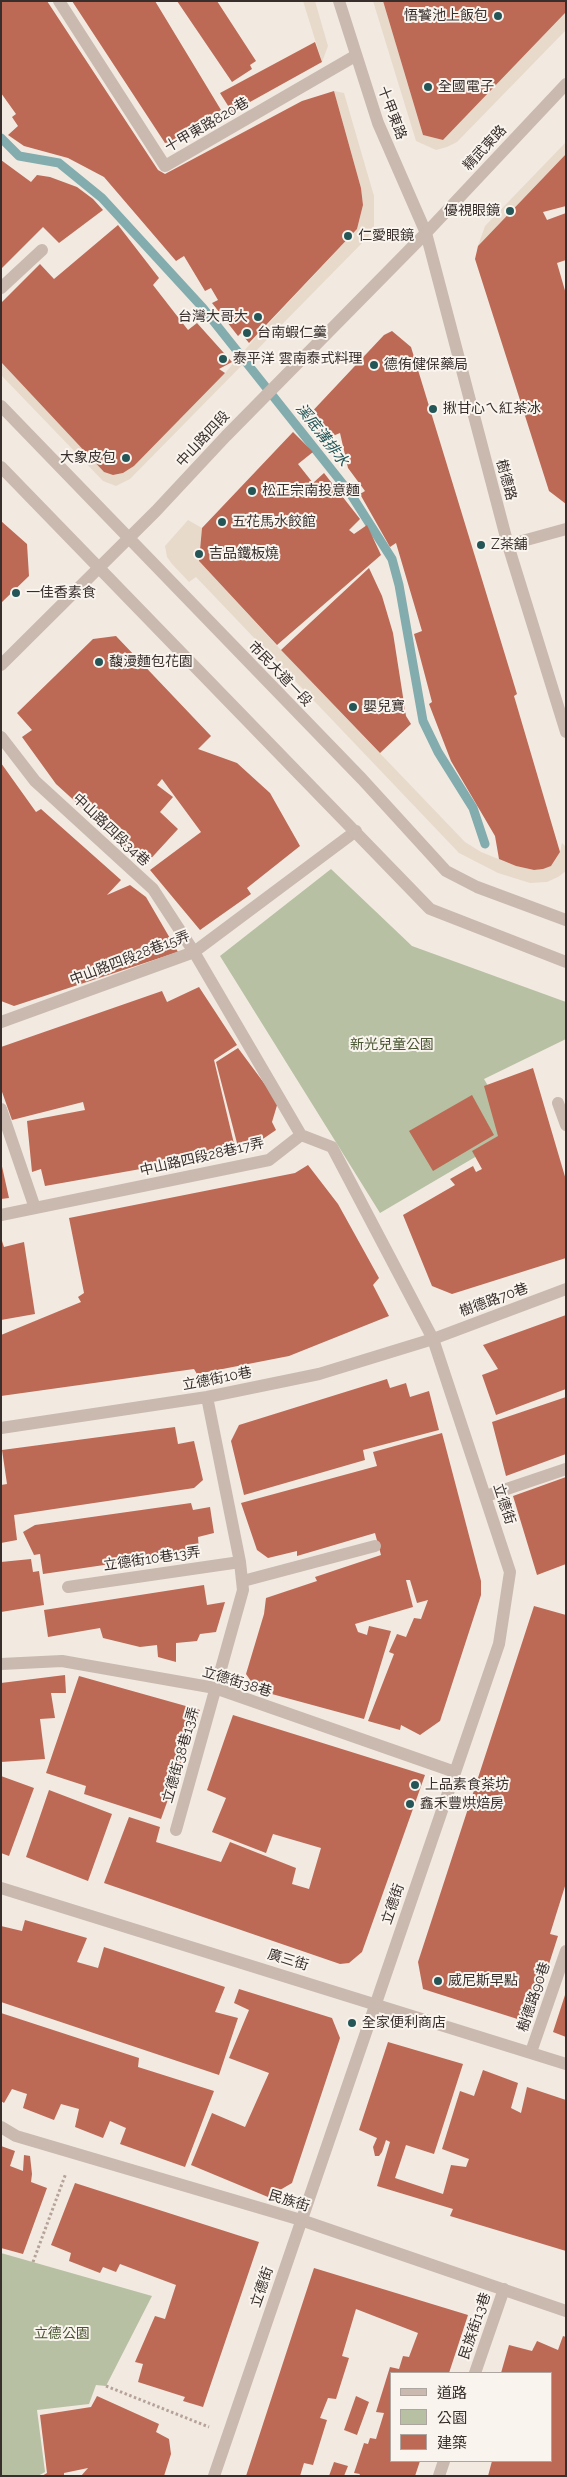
<!DOCTYPE html>
<meta charset="utf-8">
<style>
body{margin:0}
#map{position:relative;width:567px;height:2477px;overflow:hidden;background:#f2e9e1;font-family:Raleway,"Noto Sans TC",sans-serif}
canvas{display:block}
.frame{position:absolute;inset:0;border:2px solid #382f2c;pointer-events:none}
.legend{position:absolute;left:390px;top:2372px;width:162px;height:90px;box-sizing:border-box;background:#f9f4ee;border:1px solid #aca5a0;margin:0;padding:6px 9px;list-style:none;font-size:15px;color:#382f2c}
.legend li{display:flex;align-items:center;gap:10px;height:25px}
.legend b{width:25px;border:1px solid #aca5a0}
</style>
<div id="map">
<canvas width="567" height="2477"></canvas>
<div class="frame"></div>
<ul class="legend">
<li><b style="height:6px;background:#c9b9ae"></b>道路</li>
<li><b style="height:14px;background:#b7c0a2"></b>公園</li>
<li><b style="height:14px;background:#bc6a55"></b>建築</li>
</ul>
</div>
<script>
const c = document.querySelector('canvas').getContext('2d');
c.lineJoin = 'round';
function fillPath(path, color) {
  c.fillStyle = color;
  c.fill(path, 'evenodd');
}
function toPath(rows) {
  const path = new Path2D();
  for (const r of rows) {
    path.moveTo(r[0], r[1]);
    for (let i = 2; i < r.length; i += 2) path.lineTo(r[i], r[i + 1]);
  }
  return path;
}
function strokePath(path, color, width, dash) {
  c.strokeStyle = color;
  c.lineWidth = width;
  c.lineCap = dash ? 'butt' : 'round';
  c.setLineDash(dash || []);
  c.stroke(path);
}
function drawText(font, color, halo, rows, align = 'center') {
  c.font = font + ' Raleway,"Noto Sans TC",sans-serif';
  c.lineWidth = 4;
  c.setLineDash([]);
  c.textBaseline = 'middle';
  c.strokeStyle = halo;
  c.fillStyle = color;
  for (const [text, x, y, turn = 0] of rows) {
    c.save();
    c.translate(x, y);
    c.rotate((+turn || 0) * Math.PI / 180);
    c.textAlign = isNaN(turn) ? turn : align;
    if (halo) c.strokeText(text, 0, 0);
    c.fillText(text, 0, 0);
    c.restore();
  }
}
const green = toPath([
 [331,869,412,946,566,1002,566,1039,484,1079,516,1133,380,1213,220,956],
 [1,2253,152,2296,106,2386,96,2385,89,2404,37,2410,45,2472,38,2476,1,2476]
]);
const plaza = toPath([
 [303,1,315,1,328,46,322,62],
 [373,1,383,1,423,135,443,140,566,12,566,30,457,142,447,147,436,150,416,141],
 [334,91,344,93,374,196,374,226,368,237,130,479,116,486,103,481,1,375,1,362,104,472,113,475,123,473,134,466,225,373,256,337,357,229,363,205,361,188],
 [566,142,566,154,478,246,485,226],
 [188,520,202,528,199,561,281,650,465,842,481,852,516,866,534,870,551,866,560,852,562,843,566,847,566,871,558,877,547,882,530,883,498,873,459,853,196,577,189,582,172,564,167,557,165,546]
]);
const stream = toPath([
 [1,138,19,156,59,163,102,198,203,308,350,493,392,559,399,585,423,721,438,752,473,808,485,844]
]);
const building = toPath([
 [1,1,47,1,158,170,165,174,302,101,334,91,361,188,363,205,357,229,249,343,241,333,238,336,212,303,218,300,211,288,205,291,184,256,176,261,104,177,68,158,24,146,8,135,18,126,12,117,16,114,1,93],
 [72,1,155,1,221,110,174,141,165,143],
 [177,1,217,1,256,61,250,65,252,69,232,82],
 [383,1,566,1,566,12,443,140,423,135],
 [315,42,322,62,232,112,220,93],
 [566,154,566,206,543,212,547,220,566,213,566,260,557,263,566,294,566,504,549,491,475,259,478,246],
 [1,160,31,182,37,175,50,177,77,187,93,199,103,210,59,243,43,227,1,269],
 [118,225,159,278,153,285,188,330,197,323,232,362,219,369,225,373,134,466,123,473,113,475,104,472,1,362,1,303,40,264,54,279],
 [392,331,411,347,517,694,514,696,560,852,551,866,543,869,534,870,516,866,499,859,495,836,451,761,429,704,432,702,414,634,422,631,396,543,390,547,360,494,365,491,348,468,340,433,323,440,306,418,384,335],
 [293,432,313,452,298,464,313,483,324,473,360,519,349,530,354,534,367,525,381,555,277,645,199,561,202,528],
 [1,521,27,544,29,576,1,603],
 [369,568,382,596,393,633,406,716,411,724,380,753,281,650],
 [116,636,211,736,198,749,237,763,270,793,300,846,247,888,251,894,200,930,150,870,201,832,162,779,157,785,173,797,160,812,178,829,145,865,56,784,22,737,32,730,17,713,93,639],
 [1,763,36,812,41,809,121,880,107,895,130,885,146,897,178,952,14,1006,1,1001],
 [199,987,237,1045,214,1060,236,1152,45,1186,41,1169,32,1172,27,1121,85,1110,83,1102,12,1120,1,1089,1,1047,162,991,167,1002],
 [238,1048,278,1102,272,1122,276,1130,257,1143,253,1137,238,1147,216,1062],
 [533,1068,566,1180,566,1258,452,1294,432,1286,403,1215,455,1185,450,1179,473,1166,476,1172,482,1169,472,1151,498,1136,484,1086],
 [472,1095,494,1135,433,1171,409,1131],
 [1,1162,9,1198,1,1199],
 [308,1165,338,1204,379,1278,373,1285,389,1316,289,1356,197,1374,194,1369,1,1396,1,1335,81,1302,78,1297,84,1293,69,1218,295,1173],
 [2,1241,4,1247,24,1242,35,1314,1,1320],
 [566,1315,566,1389,496,1415,482,1375,498,1369,483,1345],
 [387,1379,390,1388,406,1383,410,1397,429,1391,439,1430,363,1450,365,1460,244,1495,231,1441,239,1425],
 [566,1397,566,1454,506,1476,492,1422],
 [175,1427,178,1444,194,1441,203,1480,194,1488,14,1515,17,1540,1,1543,1,1485,7,1484,2,1450],
 [442,1433,481,1581,481,1595,440,1721,420,1735,401,1725,400,1730,368,1721,394,1654,389,1652,397,1634,406,1637,414,1618,421,1619,428,1600,417,1603,410,1580,406,1580,413,1607,355,1624,358,1632,367,1635,369,1626,391,1631,364,1719,257,1690,246,1674,264,1614,266,1598,317,1581,315,1577,381,1555,375,1533,297,1556,297,1551,268,1558,257,1550,241,1503,377,1466,373,1452],
 [566,1477,566,1564,537,1575,513,1496],
 [191,1503,193,1510,210,1507,214,1533,198,1537,199,1551,43,1574,40,1554,34,1555,23,1532,35,1525],
 [31,1559,33,1572,39,1571,44,1605,1,1612,1,1562],
 [204,1585,207,1605,225,1602,216,1632,200,1634,197,1641,176,1643,176,1662,158,1657,157,1645,140,1647,103,1638,100,1628,48,1637,44,1610],
 [534,1606,566,1615,566,1883,550,1934,558,1936,530,2023,423,1989,418,1962],
 [65,1675,66,1693,51,1693,55,1718,40,1719,45,1759,1,1762,1,1683],
 [79,1676,200,1710,161,1819,84,1794,86,1786,46,1773],
 [233,1715,425,1775,362,1952,349,1963,340,1964,104,1883,129,1817,160,1827,156,1842,221,1862,230,1842,296,1868,292,1884,309,1889,321,1848,273,1834,266,1853,212,1832,226,1798,207,1790],
 [1,1776,34,1788,9,1856,1,1853],
 [49,1790,112,1814,88,1881,26,1857],
 [25,1920,87,1938,77,1962,98,1968,104,1947,225,1987,215,2012,238,2018,219,2075,1,2002,1,1926,22,1931],
 [239,1989,332,2018,340,2038,292,2183,268,2197,191,2165,212,2113,245,2127,269,2073,229,2058,249,2010,234,2003],
 [565,1995,566,1995,566,2037,553,2032],
 [1,2013,139,2058,138,2067,214,2091,185,2167,120,2144,126,2128,110,2121,103,2138,75,2127,79,2109,61,2104,54,2120,23,2108,27,2094,12,2089,4,2103,1,2101],
 [388,2042,463,2064,434,2154,406,2145,395,2178,443,2194,451,2165,466,2167,469,2159,442,2149,460,2091,474,2096,483,2070,518,2083,511,2108,521,2113,527,2087,566,2100,566,2251,450,2216,453,2209,377,2186,390,2142,386,2140,382,2152,379,2156,375,2156,373,2147,377,2138,359,2130],
 [1,2146,15,2151,10,2166,23,2171,24,2155,30,2156,32,2174,31,2182,47,2188,23,2254,1,2248],
 [75,2183,259,2242,203,2407,183,2401,185,2397,138,2382,143,2364,135,2362,155,2316,165,2319,176,2285,120,2264,116,2272,103,2267,100,2273,69,2261,71,2253,51,2245],
 [314,2268,468,2315,449,2373,391,2373,391,2461,420,2461,415,2476,359,2476,360,2474,354,2473,364,2443,368,2444,370,2438,376,2439,384,2413,376,2412,390,2367,399,2369,403,2356,409,2357,418,2333,356,2309,342,2356,349,2358,336,2399,328,2398,320,2418,327,2420,313,2465,304,2463,300,2476,246,2476],
 [563,2336,566,2337,566,2476,488,2476,492,2461,551,2461,551,2373,501,2373,509,2345,532,2351,537,2341,558,2350],
 [97,2396,159,2424,156,2432,169,2439,171,2454,164,2476,81,2476,88,2468,64,2473,64,2476,42,2476,47,2473,40,2415,91,2407],
 [356,2396,369,2402,357,2435,344,2430],
 [334,2462,348,2466,344,2476,329,2476]
]);
const path = toPath([
 [33,2262,66,2173],
 [106,2386,209,2427]
]);
const service = toPath([
 [59,1,165,166,355,56],
 [1,288,42,250],
 [1,737,35,781,153,889,194,952,301,1135],
 [1,1022,194,952,356,831],
 [1,1109,35,1208],
 [1,1215,269,1160,301,1135,332,1147,433,1339,510,1572,499,1644,214,2476],
 [1,1428,207,1397,319,1374,433,1339,566,1289],
 [486,1496,566,1469],
 [243,1581,375,1546],
 [68,1587,240,1562],
 [1,1664,62,1661,215,1688,455,1772],
 [176,1830,243,1590,240,1562,207,1397],
 [531,2052,566,1951],
 [1,2127,16,2136,301,2220,566,2311],
 [475,2373,504,2289],
 [439,2476,444,2461]
]);
const pedestrian = toPath([
 [558,1103,566,1125]
]);
const minor = toPath([
 [339,1,378,123,426,233],
 [508,545,566,529],
 [1,1888,566,2064]
]);
const tertiary = toPath([
 [426,233,508,545,566,732],
 [1,406,362,779,446,871,477,887,566,920],
 [1,467,430,909,566,962],
 [1,665,156,511,226,436,426,233,566,84]
]);
const markers = [
 [498,16,5,"#245557"],
 [428,87,5,"#245557"],
 [510,211,5,"#245557"],
 [348,236,5,"#245557"],
 [258,317,5,"#245557"],
 [247,333,5,"#245557"],
 [223,359,5,"#245557"],
 [374,365,5,"#245557"],
 [433,409,5,"#245557"],
 [126,458,5,"#245557"],
 [252,491,5,"#245557"],
 [222,522,5,"#245557"],
 [481,545,5,"#245557"],
 [199,554,5,"#245557"],
 [16,593,5,"#245557"],
 [99,662,5,"#245557"],
 [353,707,5,"#245557"],
 [415,1785,5,"#245557"],
 [410,1804,5,"#245557"],
 [438,1981,5,"#245557"],
 [352,2023,5,"#245557"]
];
const poiNames = [
 ["悟饕池上飯包",488,16,"right"],
 ["全國電子",438,87],
 ["優視眼鏡",500,211,"right"],
 ["仁愛眼鏡",358,236],
 ["台灣大哥大",248,317,"right"],
 ["台南蝦仁羹",257,333],
 ["泰平洋 雲南泰式料理",233,359],
 ["德侑健保藥局",384,365],
 ["揪甘心ㄟ紅茶冰",443,409],
 ["大象皮包",116,458,"right"],
 ["松正宗南投意麵",262,491],
 ["五花馬水餃館",232,522],
 ["Z茶舖",491,545],
 ["吉品鐵板燒",209,554],
 ["一佳香素食",26,593],
 ["馥漫麵包花園",109,662],
 ["嬰兒寶",363,707],
 ["上品素食茶坊",425,1785],
 ["鑫禾豐烘焙房",420,1804],
 ["威尼斯早點",448,1981],
 ["全家便利商店",362,2023]
];
const streetNames = [
 ["十甲東路",392,113,69],
 ["十甲東路820巷",207,125,-30],
 ["精武東路",485,148,-47],
 ["中山路四段",203,439,-47],
 ["樹德路",506,480,75],
 ["市民大道一段",280,674,46],
 ["中山路四段34巷",111,830,43],
 ["中山路四段28巷15弄",130,958,-21],
 ["中山路四段28巷17弄",202,1157,-13],
 ["樹德路70巷",494,1300,-20],
 ["立德街10巷",217,1379,-11],
 ["立德街",504,1504,72],
 ["立德街10巷13弄",152,1559,-8],
 ["立德街38巷",237,1682,17],
 ["立德街38巷13弄",181,1755,-74],
 ["立德街",393,1904,-71],
 ["廣三街",288,1960,17],
 ["樹德路90巷",534,1997,-71],
 ["民族街",289,2201,17],
 ["立德街",262,2287,-71],
 ["民族街13巷",475,2326,-71]
];
const parkNames = [
 ["新光兒童公園",392,1045],
 ["立德公園",62,2334]
];
const waterNames = [
 ["溪底溝排水",322,435,52]
];
fillPath(green, '#b7c0a2');
fillPath(plaza, '#e8daca');
strokePath(stream, '#82acad', 9);
fillPath(building, '#bc6a55');
strokePath(path, '#b5a398', 3, [2.5, 2.5]);
strokePath(service, '#c9b9ae', 12);
strokePath(pedestrian, '#c9b9ae', 12);
strokePath(minor, '#c9b9ae', 12);
strokePath(tertiary, '#c9b9ae', 12);
for (const [x, y, r, color] of markers) {
  const dot = new Path2D();
  dot.arc(x, y, r, 0, 2 * Math.PI);
  c.fillStyle = color;
  c.fill(dot);
  strokePath(dot, '#f9f4ee', 2);
}
drawText('14px', '#382f2c', '#f9f4ee', poiNames, 'left');
drawText('14px', '#382f2c', '#f9f4ee', streetNames);
drawText('14px', '#495531', '#f9f4ee', parkNames);
drawText('italic 15px', '#245557', '#f9f4ee', waterNames);
</script>
